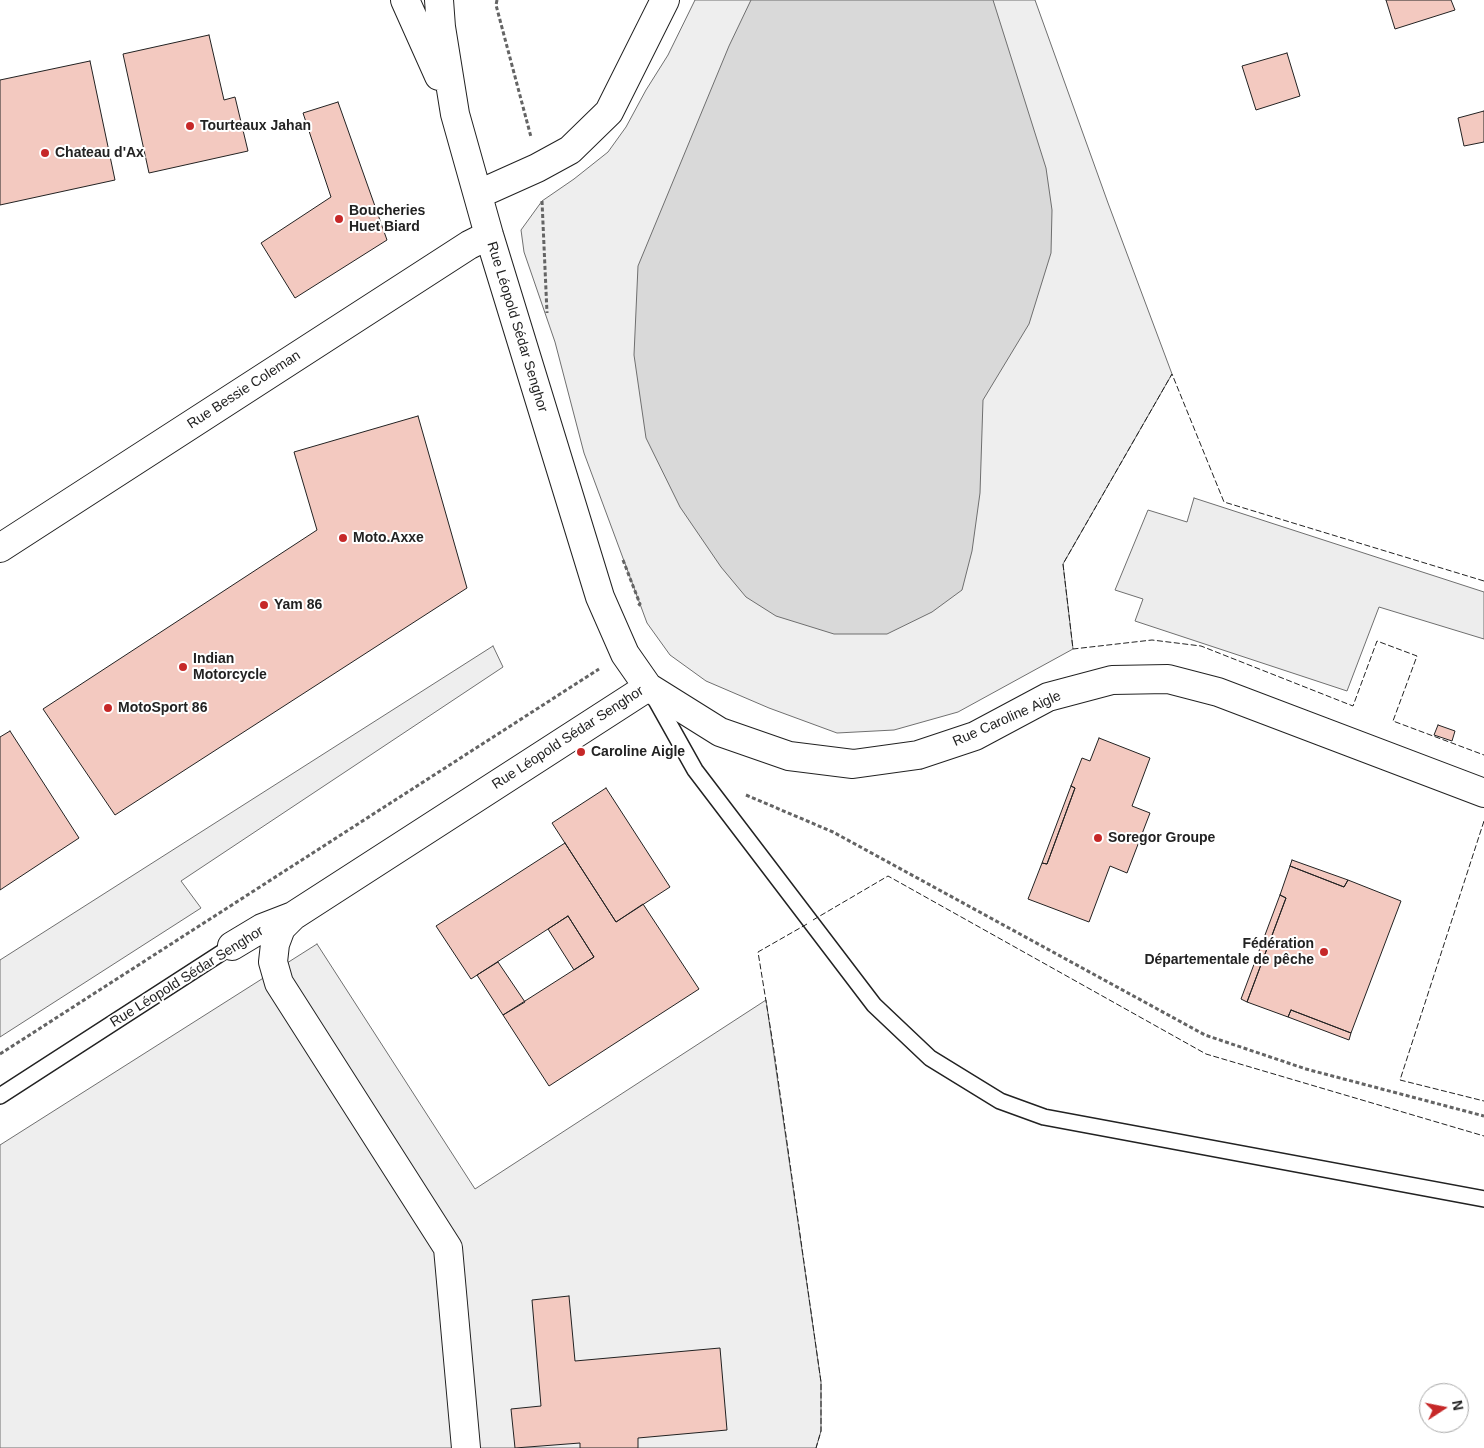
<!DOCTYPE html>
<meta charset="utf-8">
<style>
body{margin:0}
#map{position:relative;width:1484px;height:1448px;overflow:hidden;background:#fff;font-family:Helvetica,sans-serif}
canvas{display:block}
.north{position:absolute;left:1419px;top:1383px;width:50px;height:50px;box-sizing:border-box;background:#fff;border:1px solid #a7a7a7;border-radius:50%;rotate:79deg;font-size:14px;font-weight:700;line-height:20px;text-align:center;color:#222}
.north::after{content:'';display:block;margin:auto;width:18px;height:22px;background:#c62828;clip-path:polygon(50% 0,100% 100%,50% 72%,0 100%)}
</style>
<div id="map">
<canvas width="1484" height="1448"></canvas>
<div class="north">N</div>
</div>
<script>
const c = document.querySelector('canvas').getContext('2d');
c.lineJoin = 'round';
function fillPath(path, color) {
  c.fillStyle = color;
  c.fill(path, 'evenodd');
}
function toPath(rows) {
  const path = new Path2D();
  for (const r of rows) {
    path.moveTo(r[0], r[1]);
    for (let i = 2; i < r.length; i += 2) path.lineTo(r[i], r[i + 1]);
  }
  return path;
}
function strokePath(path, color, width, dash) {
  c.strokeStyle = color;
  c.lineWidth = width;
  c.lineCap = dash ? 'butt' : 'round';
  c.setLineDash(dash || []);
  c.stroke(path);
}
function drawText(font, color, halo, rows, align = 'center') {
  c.font = font + ' Helvetica,sans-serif';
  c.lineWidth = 4;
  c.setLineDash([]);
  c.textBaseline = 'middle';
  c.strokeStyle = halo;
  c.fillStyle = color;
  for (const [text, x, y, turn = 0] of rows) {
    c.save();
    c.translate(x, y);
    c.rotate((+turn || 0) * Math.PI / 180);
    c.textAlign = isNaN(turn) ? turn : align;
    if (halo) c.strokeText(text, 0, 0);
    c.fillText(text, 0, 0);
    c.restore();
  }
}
const green = toPath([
 [695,0,1035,0,1108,203,1172,374,1063,564,1073,649,958,712,894,730,837,733,769,708,706,681,670,655,647,623,640,604,584,453,555,342,524,252,521,230,542,201,574,179,608,152,626,127,646,90,668,55,695,0],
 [493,646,503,667,181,881,201,908,0,1037,0,960,493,646],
 [317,944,475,1189,766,1000,821,1382,821,1431,816,1448,0,1448,0,1145,317,944]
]);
const parking = toPath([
 [1194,498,1484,592,1484,639,1379,607,1347,691,1135,621,1143,599,1115,590,1148,510,1187,522,1194,498]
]);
const water = toPath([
 [751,0,993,0,1046,168,1052,210,1051,253,1029,324,983,400,980,493,972,551,962,590,932,612,887,634,834,634,776,616,746,597,721,567,680,507,646,438,634,355,638,266,729,46,751,0]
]);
const building = toPath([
 [1386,0,1451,0,1455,10,1395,29,1386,0],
 [209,35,224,100,235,97,248,151,149,173,123,54,209,35],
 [1287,53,1300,96,1256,110,1242,66,1287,53],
 [90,61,115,180,0,205,0,80,90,61],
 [338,102,387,240,295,298,261,243,331,197,303,113,338,102],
 [1484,111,1484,142,1464,146,1458,118,1484,111],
 [418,416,467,588,115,815,43,709,317,530,294,452,418,416],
 [1438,725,1455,731,1452,741,1434,735,1438,725],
 [10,731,79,838,0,890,0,737,10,731],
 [1099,738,1150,758,1132,806,1150,813,1127,873,1110,866,1089,922,1028,899,1042,863,1047,864,1075,788,1071,786,1082,758,1090,761,1099,738],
 [1071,786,1075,788,1047,864,1042,863,1071,786],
 [606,788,670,887,616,922,552,823,606,788],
 [565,843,616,922,643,904,699,989,549,1086,503,1015,594,957,568,916,471,979,436,926,565,843],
 [1292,860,1348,880,1344,887,1290,866,1292,860],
 [1290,866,1344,887,1348,880,1401,901,1351,1033,1291,1010,1288,1017,1247,1002,1286,898,1280,895,1290,866],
 [1280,895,1286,898,1247,1002,1241,999,1280,895],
 [568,916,594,957,574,970,548,929,568,916],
 [498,962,525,1002,503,1015,477,975,498,962],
 [1291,1010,1351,1033,1349,1040,1288,1017,1291,1010],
 [569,1296,575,1361,720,1348,727,1430,638,1438,638,1448,580,1448,580,1443,515,1448,511,1409,541,1406,532,1300,569,1296]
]);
const path = toPath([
 [497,0,496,5,531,137],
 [542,201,547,313],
 [623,560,640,604,637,607],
 [746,795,833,832,1205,1035,1306,1069,1484,1116],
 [0,1054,599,669]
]);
const service = toPath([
 [653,695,695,770,874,1005,930,1058,1000,1101,1044,1117,1484,1199],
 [0,1096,232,946]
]);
const minor = toPath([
 [405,0,439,76],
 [439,0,441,27,455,114,489,235,600,597,625,654,648,687,720,732,789,756,853,764,918,755,975,736,1048,697,1112,680,1168,679,1218,692,1484,793],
 [479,194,537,168,570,150,609,112,665,0],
 [0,548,469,245,489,235],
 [293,916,281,928,275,944,273,962,279,983,448,1248,466,1448],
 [232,946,262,928,293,916,648,687]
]);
const fence = toPath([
 [1484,581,1224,502,1172,374,1063,564,1073,649,1152,640,1201,646,1353,706,1377,641,1417,656,1393,721,1484,755],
 [1484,821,1400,1080,1484,1101],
 [813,920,888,876,1206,1054,1484,1136],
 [807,924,758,952,773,1044,821,1382,821,1431,816,1448]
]);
const markers = [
 [190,126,5,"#c62828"],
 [45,153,5,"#c62828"],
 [339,219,5,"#c62828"],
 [343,538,5,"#c62828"],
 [264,605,5,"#c62828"],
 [183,667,5,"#c62828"],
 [108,708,5,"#c62828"],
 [581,752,5,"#c62828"],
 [1098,838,5,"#c62828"],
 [1324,952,5,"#c62828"]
];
const poiNames = [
 ["Tourteaux Jahan",200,126],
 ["Chateau d'Ax",55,153],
 ["Boucheries",349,211],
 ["Huet Biard",349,227],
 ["Moto.Axxe",353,538],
 ["Yam 86",274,605],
 ["Indian",193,659],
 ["Motorcycle",193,675],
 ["MotoSport 86",118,708],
 ["Caroline Aigle",591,752],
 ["Soregor Groupe",1108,838],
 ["Fédération",1314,944,"right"],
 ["Départementale de pêche",1314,960,"right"]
];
const streetNames = [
 ["Rue Léopold Sédar Senghor",517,327,73],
 ["Rue Bessie Coleman",244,390,-33],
 ["Rue Caroline Aigle",1007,719,-24],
 ["Rue Léopold Sédar Senghor",568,738,-33],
 ["Rue Léopold Sédar Senghor",187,977,-32]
];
fillPath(green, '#eee');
strokePath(green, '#6f6f6f', 1);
fillPath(parking, '#ededed');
strokePath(parking, '#6f6f6f', 1);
fillPath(water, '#d9d9d9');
strokePath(water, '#6f6f6f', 1);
fillPath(building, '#f3c9c0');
strokePath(building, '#222', 1);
strokePath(service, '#222', 18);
strokePath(minor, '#222', 30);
strokePath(path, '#646464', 3, [4, 2.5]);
strokePath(service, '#fff', 15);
strokePath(minor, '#fff', 28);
strokePath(fence, '#222', 1, [6, 2.5]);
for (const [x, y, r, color] of markers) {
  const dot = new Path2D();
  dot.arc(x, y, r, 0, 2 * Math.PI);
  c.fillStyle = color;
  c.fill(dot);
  strokePath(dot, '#fff', 2);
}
drawText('bold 14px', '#222', '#fff', poiNames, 'left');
drawText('14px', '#222', '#fff', streetNames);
</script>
